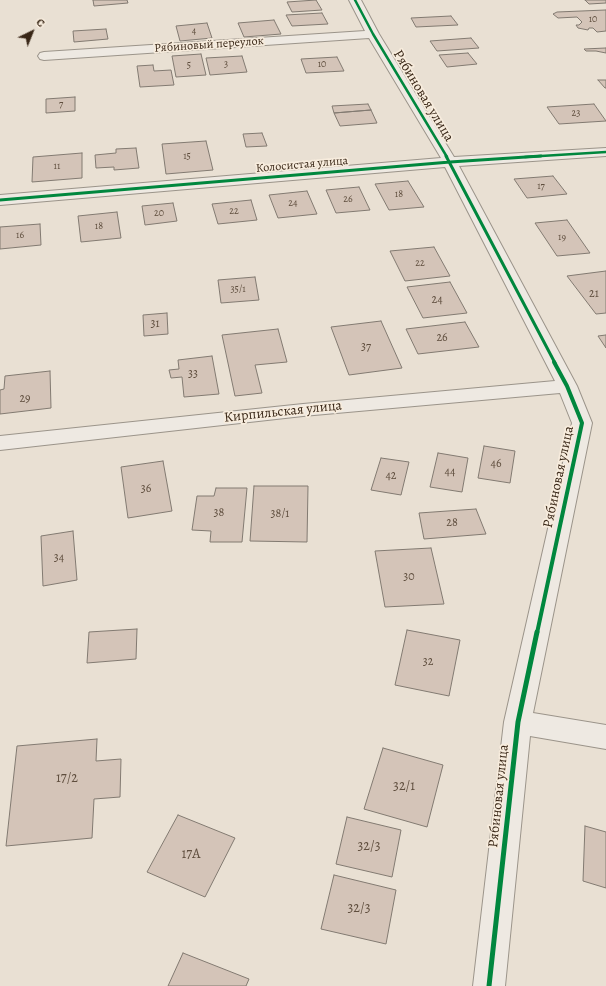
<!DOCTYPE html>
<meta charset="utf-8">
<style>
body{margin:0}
#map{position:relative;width:606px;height:986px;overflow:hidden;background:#e9e0d3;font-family:Alegreya,serif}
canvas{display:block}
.north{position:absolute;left:12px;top:12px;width:40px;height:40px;-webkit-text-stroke:3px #f7ecdd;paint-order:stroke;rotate:43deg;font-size:11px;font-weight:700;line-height:16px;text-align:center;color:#382616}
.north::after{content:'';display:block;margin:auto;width:14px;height:18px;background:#382616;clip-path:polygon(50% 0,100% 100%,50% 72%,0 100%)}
</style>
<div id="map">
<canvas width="606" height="986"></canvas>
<div class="north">С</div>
</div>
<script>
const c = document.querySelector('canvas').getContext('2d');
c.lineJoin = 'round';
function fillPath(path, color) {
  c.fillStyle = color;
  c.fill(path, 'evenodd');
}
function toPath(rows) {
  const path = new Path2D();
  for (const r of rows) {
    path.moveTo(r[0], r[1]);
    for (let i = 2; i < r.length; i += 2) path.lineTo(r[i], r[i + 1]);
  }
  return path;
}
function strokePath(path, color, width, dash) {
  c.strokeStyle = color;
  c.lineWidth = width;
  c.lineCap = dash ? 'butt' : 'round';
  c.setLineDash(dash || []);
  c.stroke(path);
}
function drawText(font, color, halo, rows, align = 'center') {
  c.font = font + ' Alegreya,serif';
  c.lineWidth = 3.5;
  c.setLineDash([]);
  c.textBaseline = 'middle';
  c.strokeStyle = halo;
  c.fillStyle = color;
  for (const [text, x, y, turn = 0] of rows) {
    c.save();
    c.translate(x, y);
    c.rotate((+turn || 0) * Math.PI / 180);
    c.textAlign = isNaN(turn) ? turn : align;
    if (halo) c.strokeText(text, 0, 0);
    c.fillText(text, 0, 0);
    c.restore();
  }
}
const building = toPath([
 [93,0,127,0,128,3,94,6,93,0],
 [316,0,322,10,292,12,287,2,316,0],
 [585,0,606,0,606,3,589,4,585,0],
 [606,10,606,31,597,32,593,28,589,28,588,30,578,28,576,25,579,25,582,22,577,17,558,18,553,14,557,12,606,10],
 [322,13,328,24,292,26,286,15,322,13],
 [451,16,458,25,416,27,411,18,451,16],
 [274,20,281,34,244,37,238,23,274,20],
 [207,23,212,38,180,41,176,26,207,23],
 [106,29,108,39,74,42,73,31,106,29],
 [471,38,479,48,437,51,430,41,471,38],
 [606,48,606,53,596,51,586,51,584,49,606,48],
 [468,53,477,64,447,67,439,55,468,53],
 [201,54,206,75,176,77,172,56,201,54],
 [242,56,247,72,210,75,206,58,242,56],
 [337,57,344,71,306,73,301,59,337,57],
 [153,65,154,71,171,70,174,85,140,87,137,66,153,65],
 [598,80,606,80,606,88,605,88,598,80],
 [75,97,75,111,46,113,46,99,75,97],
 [368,104,371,110,334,113,332,106,368,104],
 [594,104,606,121,559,124,547,107,594,104],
 [371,110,377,123,340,126,334,113,371,110],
 [262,133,267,146,246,147,243,134,262,133],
 [206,141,213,170,166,174,162,144,206,141],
 [136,148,139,168,114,170,114,167,96,168,95,155,116,153,116,149,136,148],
 [82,153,82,178,32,182,33,157,82,153],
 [553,176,567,194,527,198,514,179,553,176],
 [408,181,424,207,389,210,375,184,408,181],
 [359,187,370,210,336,213,326,190,359,187],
 [307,191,317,214,278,218,269,195,307,191],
 [251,200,257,220,218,224,212,204,251,200],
 [173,203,177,221,145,225,142,206,173,203],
 [117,212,121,238,81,242,78,216,117,212],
 [567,220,590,253,557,256,535,223,567,220],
 [40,224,41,245,0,249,0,227,40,224],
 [434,247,450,276,405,281,390,251,434,247],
 [606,271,606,313,596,314,567,276,606,271],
 [255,277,259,300,221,303,218,280,255,277],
 [450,282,467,313,423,318,407,287,450,282],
 [167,313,168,334,144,336,143,315,167,313],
 [381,321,402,368,349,375,331,327,381,321],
 [465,322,479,347,418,354,406,329,465,322],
 [278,329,287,362,255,365,262,393,235,396,222,335,278,329],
 [606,335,606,348,598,336,606,335],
 [212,356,219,394,184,397,182,377,171,378,169,370,179,369,178,360,212,356],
 [50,371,51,408,0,414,0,390,4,389,5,376,50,371],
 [484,446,515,451,510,483,478,478,484,446],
 [438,453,468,458,462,492,430,487,438,453],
 [381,458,409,462,401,495,371,490,381,458],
 [163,461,172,511,128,518,121,467,163,461],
 [254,486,308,486,307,542,250,541,254,486],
 [216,488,247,488,242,542,210,542,211,531,192,530,197,496,214,496,216,488],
 [476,509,486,534,424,539,419,513,476,509],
 [73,531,77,580,43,586,41,536,73,531],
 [431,548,444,604,385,607,375,551,431,548],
 [137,629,136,659,87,663,89,632,137,629],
 [407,630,460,640,449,696,395,685,407,630],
 [97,739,96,761,121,759,120,797,94,799,92,838,6,846,17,746,97,739],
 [383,748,443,765,427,827,364,809,383,748],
 [178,815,235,838,205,897,147,872,178,815],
 [347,817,401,830,392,877,336,864,347,817],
 [585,826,606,832,606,888,583,881,585,826],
 [334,875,396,890,386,944,321,929,334,875],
 [183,953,249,979,246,986,168,986,183,953]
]);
const minor = toPath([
 [349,0,361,0,379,34,454,157,606,148,606,156,459,166,577,386,592,423,533,713,606,725,606,749,530,736,505,986,473,986,504,722,572,423,560,393,303,416,0,450,0,436,303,404,555,381,445,167,0,205,0,195,441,158,369,38,44,60,40,59,38,56,40,53,44,52,365,31,349,0]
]);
const cyclewayFar3 = toPath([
 [355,0,373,34,447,157],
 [525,157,606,152]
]);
const cyclewayFar2 = toPath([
 [446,156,555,363],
 [0,200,450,162,541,156]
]);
const cyclewayFar1 = toPath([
 [537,633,582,423,567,386,554,362]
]);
const cycleway = toPath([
 [489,986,518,722,537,632]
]);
const farNumbernames = [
 ["10",593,20],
 ["4",194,32],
 ["3",226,65],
 ["10",322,65],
 ["5",189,66],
 ["7",61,105],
 ["23",576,114],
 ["15",187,157],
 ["11",57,167],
 ["17",541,187],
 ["18",399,195],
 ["26",348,200],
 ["24",293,204],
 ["22",234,212],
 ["20",159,214],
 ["18",99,227],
 ["16",20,236],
 ["19",562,238],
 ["22",420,264],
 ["35/1",238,290]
];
const farStreetnames = [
 ["Рябиновый переулок",209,45,-4],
 ["Колосистая улица",302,165,-5]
];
const numberNames = [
 ["21",594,294],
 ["24",437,300],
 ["31",155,324],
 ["26",442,338],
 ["37",366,347],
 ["33",193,374],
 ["29",25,399],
 ["46",496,464],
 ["44",450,472],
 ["42",391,476],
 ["36",146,489],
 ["38",219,513],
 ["38/1",280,514],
 ["28",452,523],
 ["34",59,558],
 ["30",409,577],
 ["32",428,662]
];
const streetNames = [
 ["Рябиновая улица",423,96,59],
 ["Кирпильская улица",283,412,-6],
 ["Рябиновая улица",559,477,-78],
 ["Рябиновая улица",499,796,-84]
];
const nearNumbernames = [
 ["17/2",67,779],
 ["32/1",404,787],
 ["32/3",369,847],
 ["17А",191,855],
 ["32/3",359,909]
];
fillPath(building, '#d4c4b8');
strokePath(building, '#827a71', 1);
strokePath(minor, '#9b948a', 2);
fillPath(minor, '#eee9e2');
strokePath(cyclewayFar3, '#00873e', 2.5);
strokePath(cyclewayFar2, '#00873e', 3);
strokePath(cyclewayFar1, '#00873e', 4);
strokePath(cycleway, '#00873e', 5);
drawText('10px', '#5f4e3e', null, farNumbernames);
drawText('12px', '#382616', '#f7ecdd', farStreetnames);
drawText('12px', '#5f4e3e', null, numberNames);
drawText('14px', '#382616', '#f7ecdd', streetNames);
drawText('14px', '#5f4e3e', null, nearNumbernames);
</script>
